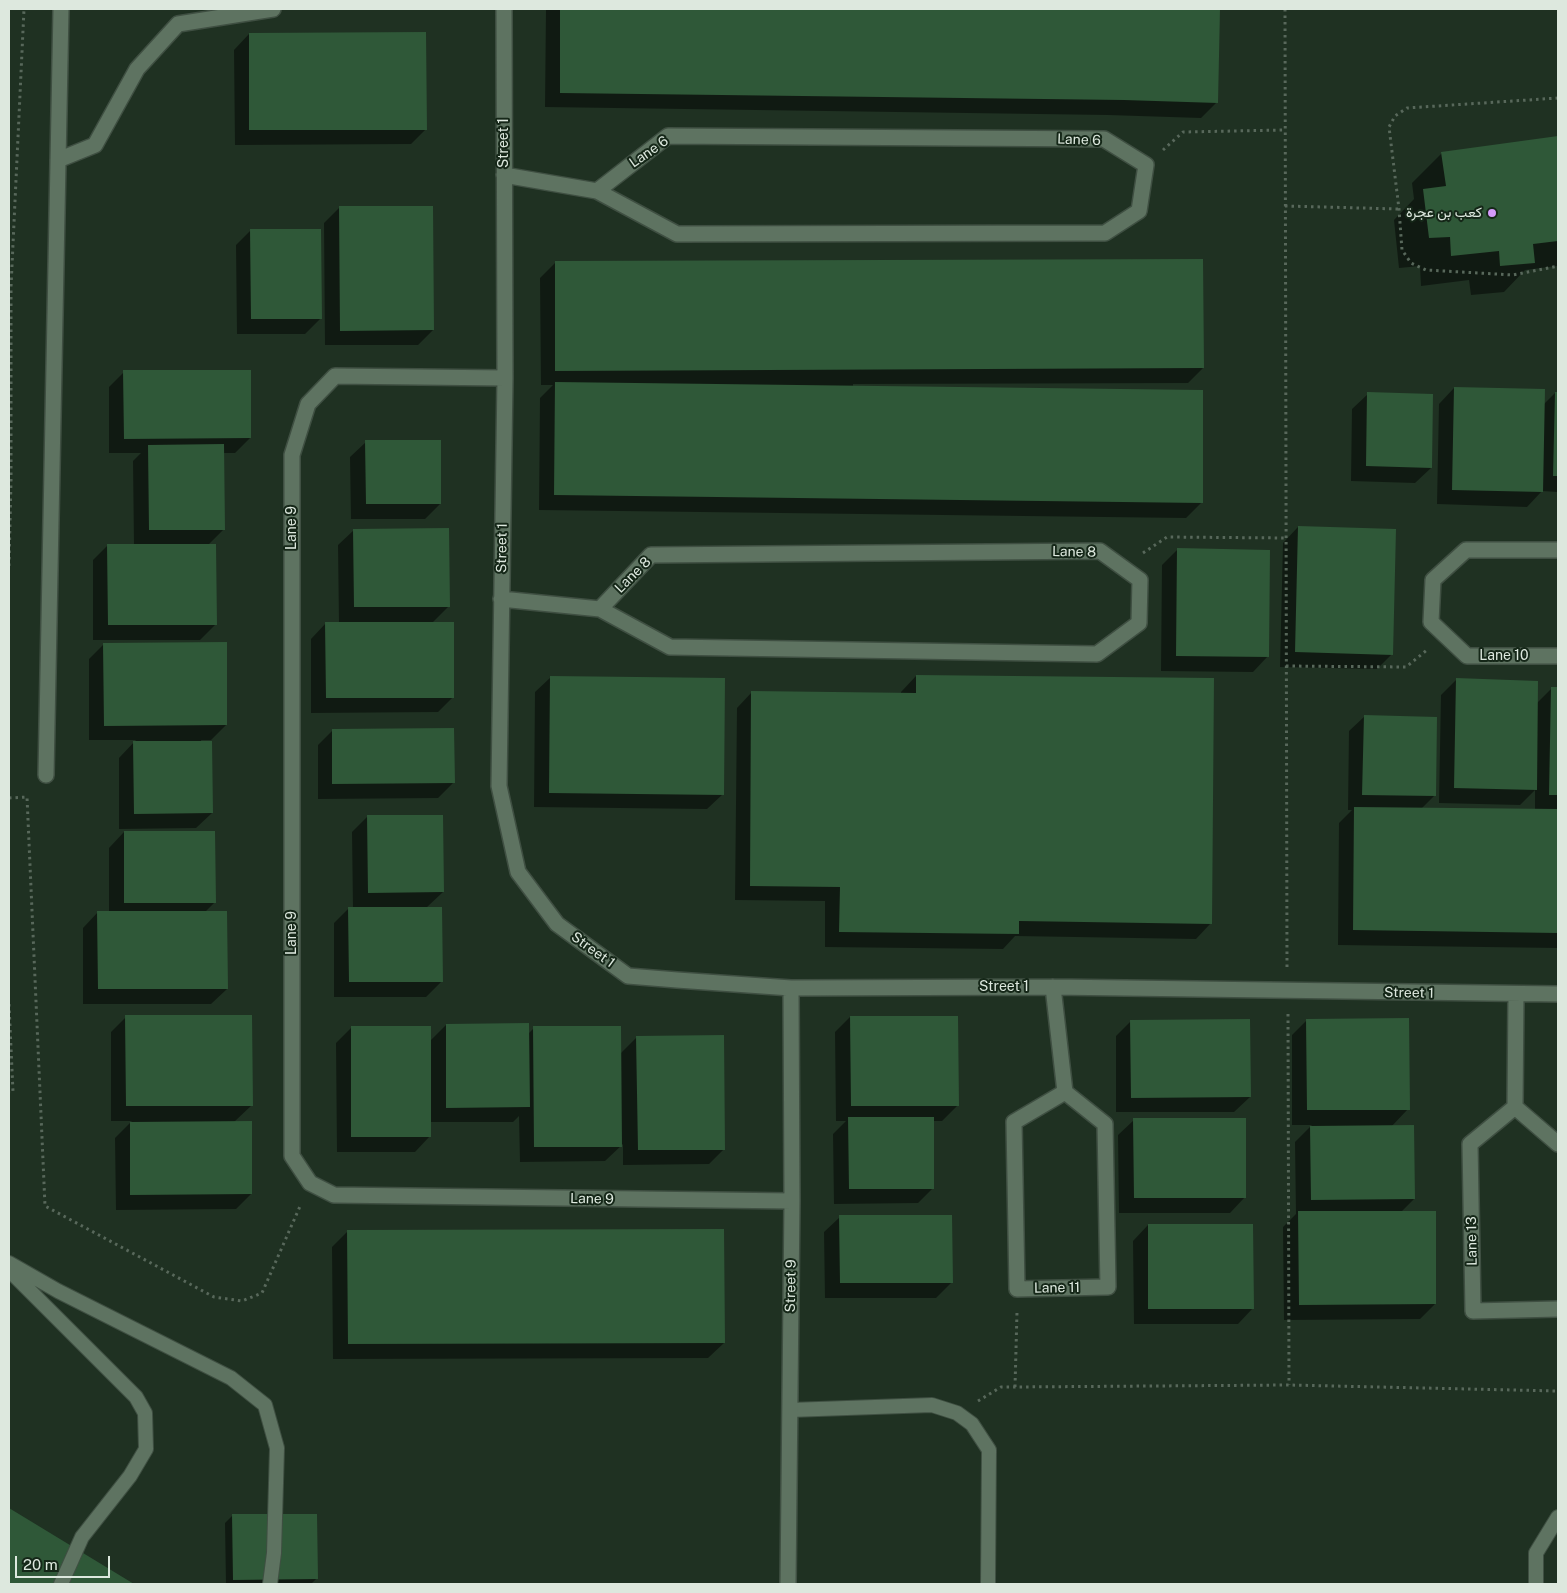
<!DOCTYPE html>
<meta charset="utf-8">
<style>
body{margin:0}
#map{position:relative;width:1567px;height:1593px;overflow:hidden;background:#1f3122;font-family:"Public Sans",sans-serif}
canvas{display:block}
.frame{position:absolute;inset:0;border:10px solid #dde8de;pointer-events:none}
.scale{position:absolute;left:15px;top:1556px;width:95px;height:22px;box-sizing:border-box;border:2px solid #dde8de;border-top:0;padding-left:6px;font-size:15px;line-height:18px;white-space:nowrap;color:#dde8de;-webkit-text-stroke:4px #152718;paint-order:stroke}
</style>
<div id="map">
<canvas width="1567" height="1593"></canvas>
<div class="frame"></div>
<div class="scale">20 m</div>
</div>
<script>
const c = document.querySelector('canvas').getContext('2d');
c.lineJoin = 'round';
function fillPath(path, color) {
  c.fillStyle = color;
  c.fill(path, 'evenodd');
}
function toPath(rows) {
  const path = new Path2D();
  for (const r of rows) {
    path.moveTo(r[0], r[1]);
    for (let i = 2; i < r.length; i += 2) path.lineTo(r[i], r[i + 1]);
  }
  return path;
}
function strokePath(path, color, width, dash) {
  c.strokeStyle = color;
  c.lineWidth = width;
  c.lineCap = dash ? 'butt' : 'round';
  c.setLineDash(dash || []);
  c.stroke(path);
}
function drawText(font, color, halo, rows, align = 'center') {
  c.font = font + ' "Public Sans",Vazirmatn,sans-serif';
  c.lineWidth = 4;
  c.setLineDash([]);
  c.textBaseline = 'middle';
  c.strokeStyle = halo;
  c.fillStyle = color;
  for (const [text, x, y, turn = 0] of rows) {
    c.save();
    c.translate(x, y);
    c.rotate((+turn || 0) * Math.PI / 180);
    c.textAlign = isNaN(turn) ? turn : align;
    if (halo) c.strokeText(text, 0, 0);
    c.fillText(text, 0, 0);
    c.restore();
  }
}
const shadow = toPath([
 [546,9,1219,9,1216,103,1201,118,1108,115,545,107],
 [249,34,426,129,411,144,235,145,234,50],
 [1558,137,1557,266,1525,270,1504,292,1471,295,1469,280,1421,286,1420,266,1399,268,1394,220,1414,199,1412,183,1442,153],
 [339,208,433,330,418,345,325,345,324,223],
 [251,230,320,319,305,334,237,334,236,245],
 [555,263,1203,368,1188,383,853,384,853,387,1201,503,1186,518,539,510,540,398,553,385,541,385,540,278],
 [124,372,250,438,235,453,223,453,223,530,208,545,216,624,200,640,93,640,93,560,108,545,134,545,133,461,141,453,109,453,109,387],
 [1454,388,1543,405,1555,393,1558,393,1558,492,1542,491,1527,507,1437,504,1439,404],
 [1368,394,1431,468,1415,483,1351,481,1352,409],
 [366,442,440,504,425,519,351,519,350,457],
 [1298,527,1392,654,1377,669,1280,667,1283,543],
 [354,530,449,606,432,623,453,697,438,712,311,713,311,639,326,623,339,623,338,545],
 [1177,550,1268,656,1253,672,1161,671,1162,565],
 [104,644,226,725,211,740,201,740,212,813,196,828,119,829,119,758,136,740,89,740,89,659],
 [916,676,1211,923,1196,939,1015,936,1003,949,825,947,825,901,735,900,737,708,752,692,901,694,901,692],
 [551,677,723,794,707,809,534,807,535,692],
 [1456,680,1537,703,1552,688,1558,689,1558,948,1338,945,1339,823,1352,810,1348,810,1349,731,1365,716,1434,796,1421,809,1535,810,1535,790,1520,805,1439,803,1441,695],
 [333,730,453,783,438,798,318,799,318,745],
 [368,816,443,892,426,908,441,982,426,997,334,997,334,923,349,908,353,908,352,832],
 [124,832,215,902,205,912,227,989,211,1004,83,1004,83,928,98,912,109,912,109,848],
 [126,1017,252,1105,234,1122,251,1194,236,1209,116,1210,115,1138,132,1121,111,1121,111,1032],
 [850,1017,957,1106,942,1121,932,1121,933,1188,918,1203,834,1204,833,1134,846,1121,836,1121,835,1032],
 [1307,1020,1408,1109,1391,1127,1414,1199,1401,1212,1435,1304,1420,1319,1284,1320,1283,1227,1296,1214,1295,1142,1312,1125,1292,1125,1292,1035],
 [1131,1021,1250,1097,1234,1112,1116,1112,1116,1036],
 [446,1025,528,1034,534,1028,620,1054,637,1037,724,1149,709,1164,623,1165,623,1144,605,1161,520,1162,519,1116,513,1122,430,1122,430,1136,415,1152,337,1152,336,1043,351,1028,430,1041],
 [1134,1120,1245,1197,1230,1213,1119,1213,1118,1135],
 [840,1217,952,1282,936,1298,825,1298,824,1232],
 [1148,1225,1253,1308,1238,1324,1134,1324,1133,1241],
 [348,1231,724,1343,708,1358,333,1359,332,1247],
 [9,1510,132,1584,9,1584],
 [232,1516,317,1578,311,1584,226,1584,225,1523]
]);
const building = toPath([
 [560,9,1220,9,1218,103,1124,100,560,93],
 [426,32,427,130,249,130,249,33],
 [1558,136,1558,241,1533,244,1535,263,1500,266,1499,251,1451,256,1450,237,1429,238,1423,189,1446,186,1441,152],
 [339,206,433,206,434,330,340,331],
 [250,229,321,229,322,319,251,319],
 [1203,259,1204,368,555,371,555,261],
 [123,370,251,370,251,438,124,439],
 [555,382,1203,390,1203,503,554,495],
 [1454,387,1545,389,1543,492,1452,490],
 [1367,392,1433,394,1432,468,1366,466],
 [1555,392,1558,392,1558,476,1553,476],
 [365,440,441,440,441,504,366,504],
 [224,444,225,530,149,530,148,445],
 [1298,526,1396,529,1393,655,1295,652],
 [449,528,450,607,354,607,353,529],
 [107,544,216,544,217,625,108,625],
 [1177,548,1270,550,1269,657,1176,656],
 [325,622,454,622,454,698,326,698],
 [227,642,227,725,104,726,103,643],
 [916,675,1214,678,1212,924,1019,921,1019,934,839,932,840,887,750,886,751,691,916,693],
 [550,676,725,678,724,795,549,793],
 [1456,678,1538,681,1537,790,1454,788],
 [1551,687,1558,687,1558,795,1549,795],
 [1364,715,1437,717,1436,796,1362,795],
 [454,728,455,783,332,784,332,729],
 [133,741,212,741,213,813,134,814],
 [1354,807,1558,809,1558,933,1353,930],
 [367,815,443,815,444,892,368,893],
 [124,831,215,831,216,903,124,903],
 [348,907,442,907,443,982,349,982],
 [97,911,227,911,228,989,98,989],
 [125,1015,252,1015,253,1106,126,1106],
 [850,1016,958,1016,959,1106,851,1106],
 [1409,1018,1410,1110,1307,1110,1306,1019],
 [1250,1019,1251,1097,1131,1098,1130,1020],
 [529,1023,530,1107,446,1108,446,1024],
 [351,1026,431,1026,431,1137,351,1137],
 [533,1026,621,1026,622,1147,534,1147],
 [724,1035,725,1150,638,1150,636,1036],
 [848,1117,934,1117,934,1189,849,1189],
 [1133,1118,1246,1118,1246,1198,1134,1198],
 [252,1121,252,1194,130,1195,130,1122],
 [1414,1125,1415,1199,1311,1200,1310,1126],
 [1298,1211,1436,1211,1436,1304,1299,1305],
 [839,1215,952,1215,953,1283,840,1283],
 [1148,1224,1253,1224,1254,1309,1148,1309],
 [724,1229,725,1343,348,1344,347,1230],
 [9,1508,134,1584,9,1584],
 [232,1514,317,1514,318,1579,233,1580]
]);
const path = toPath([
 [1285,9,1287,968],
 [1558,98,1407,108,1395,116,1389,127,1399,209,1402,250,1411,263,1426,270,1513,275,1558,266],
 [1163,150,1183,132,1285,130],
 [1285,206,1399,209],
 [1143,553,1167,537,1286,538],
 [9,566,11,480,11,287,24,9],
 [1286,666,1406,667,1427,650],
 [9,798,27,797,45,1206,214,1297,242,1301,262,1293,301,1204],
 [9,1004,13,1092,9,1092],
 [1288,1014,1289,1385],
 [1015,1387,1017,1312],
 [978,1401,1001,1387,1015,1387,1289,1385,1558,1391]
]);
const lane = toPath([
 [9,1263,58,1291,231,1378,265,1405,277,1448,274,1553,270,1584],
 [9,1270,136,1397,145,1413,146,1449,130,1476,82,1537,61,1584],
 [790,1410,932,1405,957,1413,972,1424,989,1450,988,1584],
 [1536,1584,1536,1553,1558,1517]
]);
const street = toPath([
 [504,9,505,378,499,786,518,872,557,924,628,976,677,980,791,988,1053,987,1558,994],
 [58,160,95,145,137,69,178,24,273,9],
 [504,175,597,191,677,234,1105,233,1139,211,1146,165,1104,139,668,136,597,191],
 [505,378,335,376,308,404,292,455,292,1156,310,1183,334,1195,792,1201],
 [1558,550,1466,550,1433,580,1431,622,1467,656,1558,656],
 [501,599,600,609,670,647,1097,654,1139,623,1140,580,1100,551,651,555,600,609],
 [46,775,61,9],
 [1053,987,1065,1092,1105,1124,1108,1287,1017,1289,1014,1122,1065,1092],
 [1515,1107,1470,1144,1473,1311,1558,1309],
 [1515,1107,1516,994],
 [1515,1107,1558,1144],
 [788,1584,792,1201,791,988]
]);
const markers = [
 [1492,213,5,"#d59bfb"]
];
const streetNames = [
 ["Lane 6",1079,140,2],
 ["Street 1",504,143,-90],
 ["Lane 6",649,152,-35],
 ["Lane 9",292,528,-90],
 ["Street 1",502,548,-89],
 ["Lane 8",1074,552,1],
 ["Lane 8",633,575,-45],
 ["Lane 10",1504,656],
 ["Lane 9",292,933,-90],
 ["Street 1",593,950,36],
 ["Street 1",1004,987],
 ["Street 1",1409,993,1],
 ["Lane 9",592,1199,1],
 ["Lane 13",1472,1241,-91],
 ["Street 9",791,1286,-89],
 ["Lane 11",1057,1288,-1]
];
const poiNames = [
 ["كعب بن عجرة",1482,213]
];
fillPath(shadow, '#0007');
fillPath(building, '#2f5838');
strokePath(lane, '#3f4f42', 16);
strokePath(street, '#3f4f42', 18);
strokePath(path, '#58685b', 3, [2.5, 4]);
strokePath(lane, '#5e7361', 14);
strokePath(street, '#5e7361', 15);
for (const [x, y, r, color] of markers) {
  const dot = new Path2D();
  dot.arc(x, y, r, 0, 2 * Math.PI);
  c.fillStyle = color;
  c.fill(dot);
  strokePath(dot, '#152718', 2);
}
drawText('14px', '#dde8de', '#152718', streetNames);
drawText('14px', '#dde8de', '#152718', poiNames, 'right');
</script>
